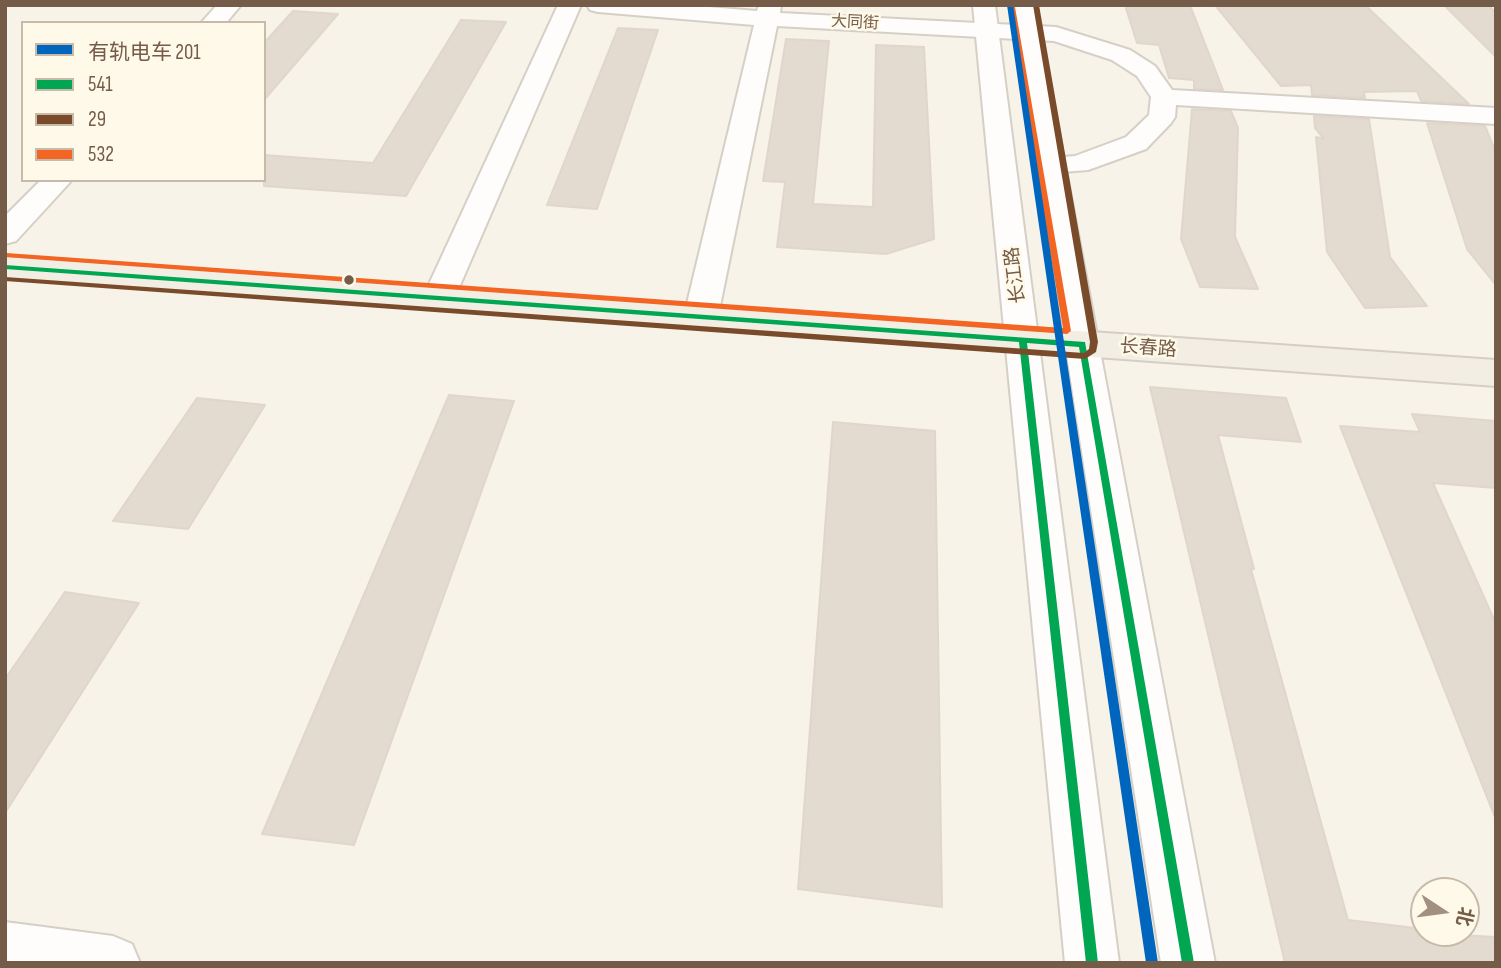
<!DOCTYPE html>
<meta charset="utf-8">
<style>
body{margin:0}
#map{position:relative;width:1501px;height:968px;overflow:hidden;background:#f7f3e9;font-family:"Sofia Sans Condensed","Noto Sans SC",sans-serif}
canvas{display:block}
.frame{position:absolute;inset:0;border:7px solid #755c48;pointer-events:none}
.legend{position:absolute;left:21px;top:21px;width:245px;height:161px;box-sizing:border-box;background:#fff9e9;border:2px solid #c8baa9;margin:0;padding:9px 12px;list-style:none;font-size:21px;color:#755c48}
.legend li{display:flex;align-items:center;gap:14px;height:35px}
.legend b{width:35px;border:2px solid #c8baa9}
.north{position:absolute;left:1410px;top:877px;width:70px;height:70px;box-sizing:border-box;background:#fff9e9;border:2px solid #c8baa9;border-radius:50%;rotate:103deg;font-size:19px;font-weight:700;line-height:28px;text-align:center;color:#755c48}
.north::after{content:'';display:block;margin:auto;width:24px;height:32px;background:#a29180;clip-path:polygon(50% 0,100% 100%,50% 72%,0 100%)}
</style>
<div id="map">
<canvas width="1501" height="968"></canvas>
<div class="frame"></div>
<ul class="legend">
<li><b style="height:9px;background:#0065bd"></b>有轨电车 201</li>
<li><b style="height:9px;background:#00a651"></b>541</li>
<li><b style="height:9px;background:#7a4b2a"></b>29</li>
<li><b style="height:9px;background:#f26522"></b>532</li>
</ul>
<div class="north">北</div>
</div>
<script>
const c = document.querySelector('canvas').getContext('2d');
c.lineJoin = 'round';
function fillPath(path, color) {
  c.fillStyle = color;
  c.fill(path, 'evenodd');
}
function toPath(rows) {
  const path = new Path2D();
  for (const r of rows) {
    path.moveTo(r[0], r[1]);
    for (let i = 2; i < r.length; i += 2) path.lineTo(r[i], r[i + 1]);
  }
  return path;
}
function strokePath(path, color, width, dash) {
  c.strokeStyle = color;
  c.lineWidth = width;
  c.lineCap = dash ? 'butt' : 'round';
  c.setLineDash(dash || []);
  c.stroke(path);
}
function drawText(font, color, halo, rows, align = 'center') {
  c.font = font + ' "Sofia Sans Condensed","Noto Sans SC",sans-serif';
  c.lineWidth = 5;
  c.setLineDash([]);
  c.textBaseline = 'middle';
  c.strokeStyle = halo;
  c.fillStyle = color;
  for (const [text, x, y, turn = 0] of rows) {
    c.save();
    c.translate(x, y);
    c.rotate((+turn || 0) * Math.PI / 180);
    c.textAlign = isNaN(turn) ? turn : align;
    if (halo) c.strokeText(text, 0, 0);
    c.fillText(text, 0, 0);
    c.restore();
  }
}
const building = toPath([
 [1125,5,1190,5,1223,90,1194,89,1194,80,1169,78,1159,45,1137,43,1125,5],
 [1215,5,1365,5,1469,104,1421,101,1417,91,1364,92,1365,98,1312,95,1311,85,1281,86,1215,5],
 [1444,5,1488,5,1496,13,1496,57,1444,5],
 [293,11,338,14,264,100,264,43,293,11],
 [461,20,506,22,406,196,264,186,264,155,373,163,461,20],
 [618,28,658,30,597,209,547,205,618,28],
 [786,39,829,41,813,204,873,207,876,45,924,47,934,239,886,254,777,247,785,182,763,181,786,39],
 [1192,109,1231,111,1238,128,1235,237,1258,289,1200,287,1181,239,1192,109],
 [1314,116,1369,119,1390,257,1427,306,1365,308,1327,252,1316,137,1324,139,1315,128,1314,116],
 [1427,123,1485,126,1496,153,1496,285,1467,249,1427,123],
 [1150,387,1286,398,1301,442,1218,435,1254,569,1251,569,1348,920,1424,929,1424,933,1496,937,1496,963,1285,963,1150,387],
 [449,395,514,401,354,845,262,834,449,395],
 [197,398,265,405,188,529,113,521,197,398],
 [1412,414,1496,421,1496,488,1433,483,1496,624,1496,820,1340,426,1420,432,1412,414],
 [833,422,935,431,942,907,798,889,833,422],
 [65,592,139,603,5,813,5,679,65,592]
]);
const street = toPath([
 [558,5,581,5,455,297,450,305,439,308,428,305,423,297,558,5],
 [587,5,685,5,757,11,759,5,781,5,780,13,1056,27,1130,50,1155,66,1172,90,1496,108,1496,124,1176,105,1175,117,1171,123,1146,149,1088,170,1050,173,1040,171,1036,165,1040,159,1075,156,1126,137,1149,115,1151,97,1137,76,1112,60,1054,41,777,26,718,316,713,324,701,328,689,324,684,316,754,25,598,12,590,10,587,5],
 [5,922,113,936,132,944,140,963,5,963,5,922]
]);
const secondary = toPath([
 [217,5,241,5,226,23,201,23,217,5],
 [973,5,995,5,1119,963,1065,963,973,5],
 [1013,5,1035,5,1215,963,1161,963,1013,5],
 [41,180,72,180,16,241,5,244,5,216,41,180]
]);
const primary = toPath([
 [5,257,1496,360,1496,386,5,278,5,257]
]);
const bus1 = toPath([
 [5,265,1085,342,1194,963,1182,963,1079,347,1027,343,1098,963,1086,963,1019,342,5,269,5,265]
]);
const bus2 = toPath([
 [1033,5,1039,5,1098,342,1096,352,1085,359,5,281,5,277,1084,353,1089,349,1090,342,1033,5]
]);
const bus3 = toPath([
 [1012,5,1015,7,1071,331,1067,334,5,257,6,253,1063,328,1009,7,1012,5]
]);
const tram1 = toPath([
 [1007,5,1013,5,1158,963,1146,963,1007,5]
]);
const markers = [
 [349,280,6,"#755c48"]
];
const farStreetnames = [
 ["大同街",855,23,3]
];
const streetNames = [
 ["长江路",1016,275,-97],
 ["长春路",1148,349,4]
];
fillPath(building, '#e3dbd0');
strokePath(building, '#e0d6cb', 2);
strokePath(street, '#d5cfc6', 4);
strokePath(secondary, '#d6cfc6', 4);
strokePath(primary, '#d5cec5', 4);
fillPath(street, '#fefdfc');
fillPath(secondary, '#fefdfc');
fillPath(primary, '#f2eee4');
fillPath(bus1, '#00a651');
fillPath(bus2, '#7a4b2a');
fillPath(bus3, '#f26522');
fillPath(tram1, '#0065bd');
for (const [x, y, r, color] of markers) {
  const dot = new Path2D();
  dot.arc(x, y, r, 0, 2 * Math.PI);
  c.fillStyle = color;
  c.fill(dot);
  strokePath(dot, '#fff9e9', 2.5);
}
drawText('16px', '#755c48', '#fff9e9', farStreetnames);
drawText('19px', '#755c48', '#fff9e9', streetNames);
</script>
